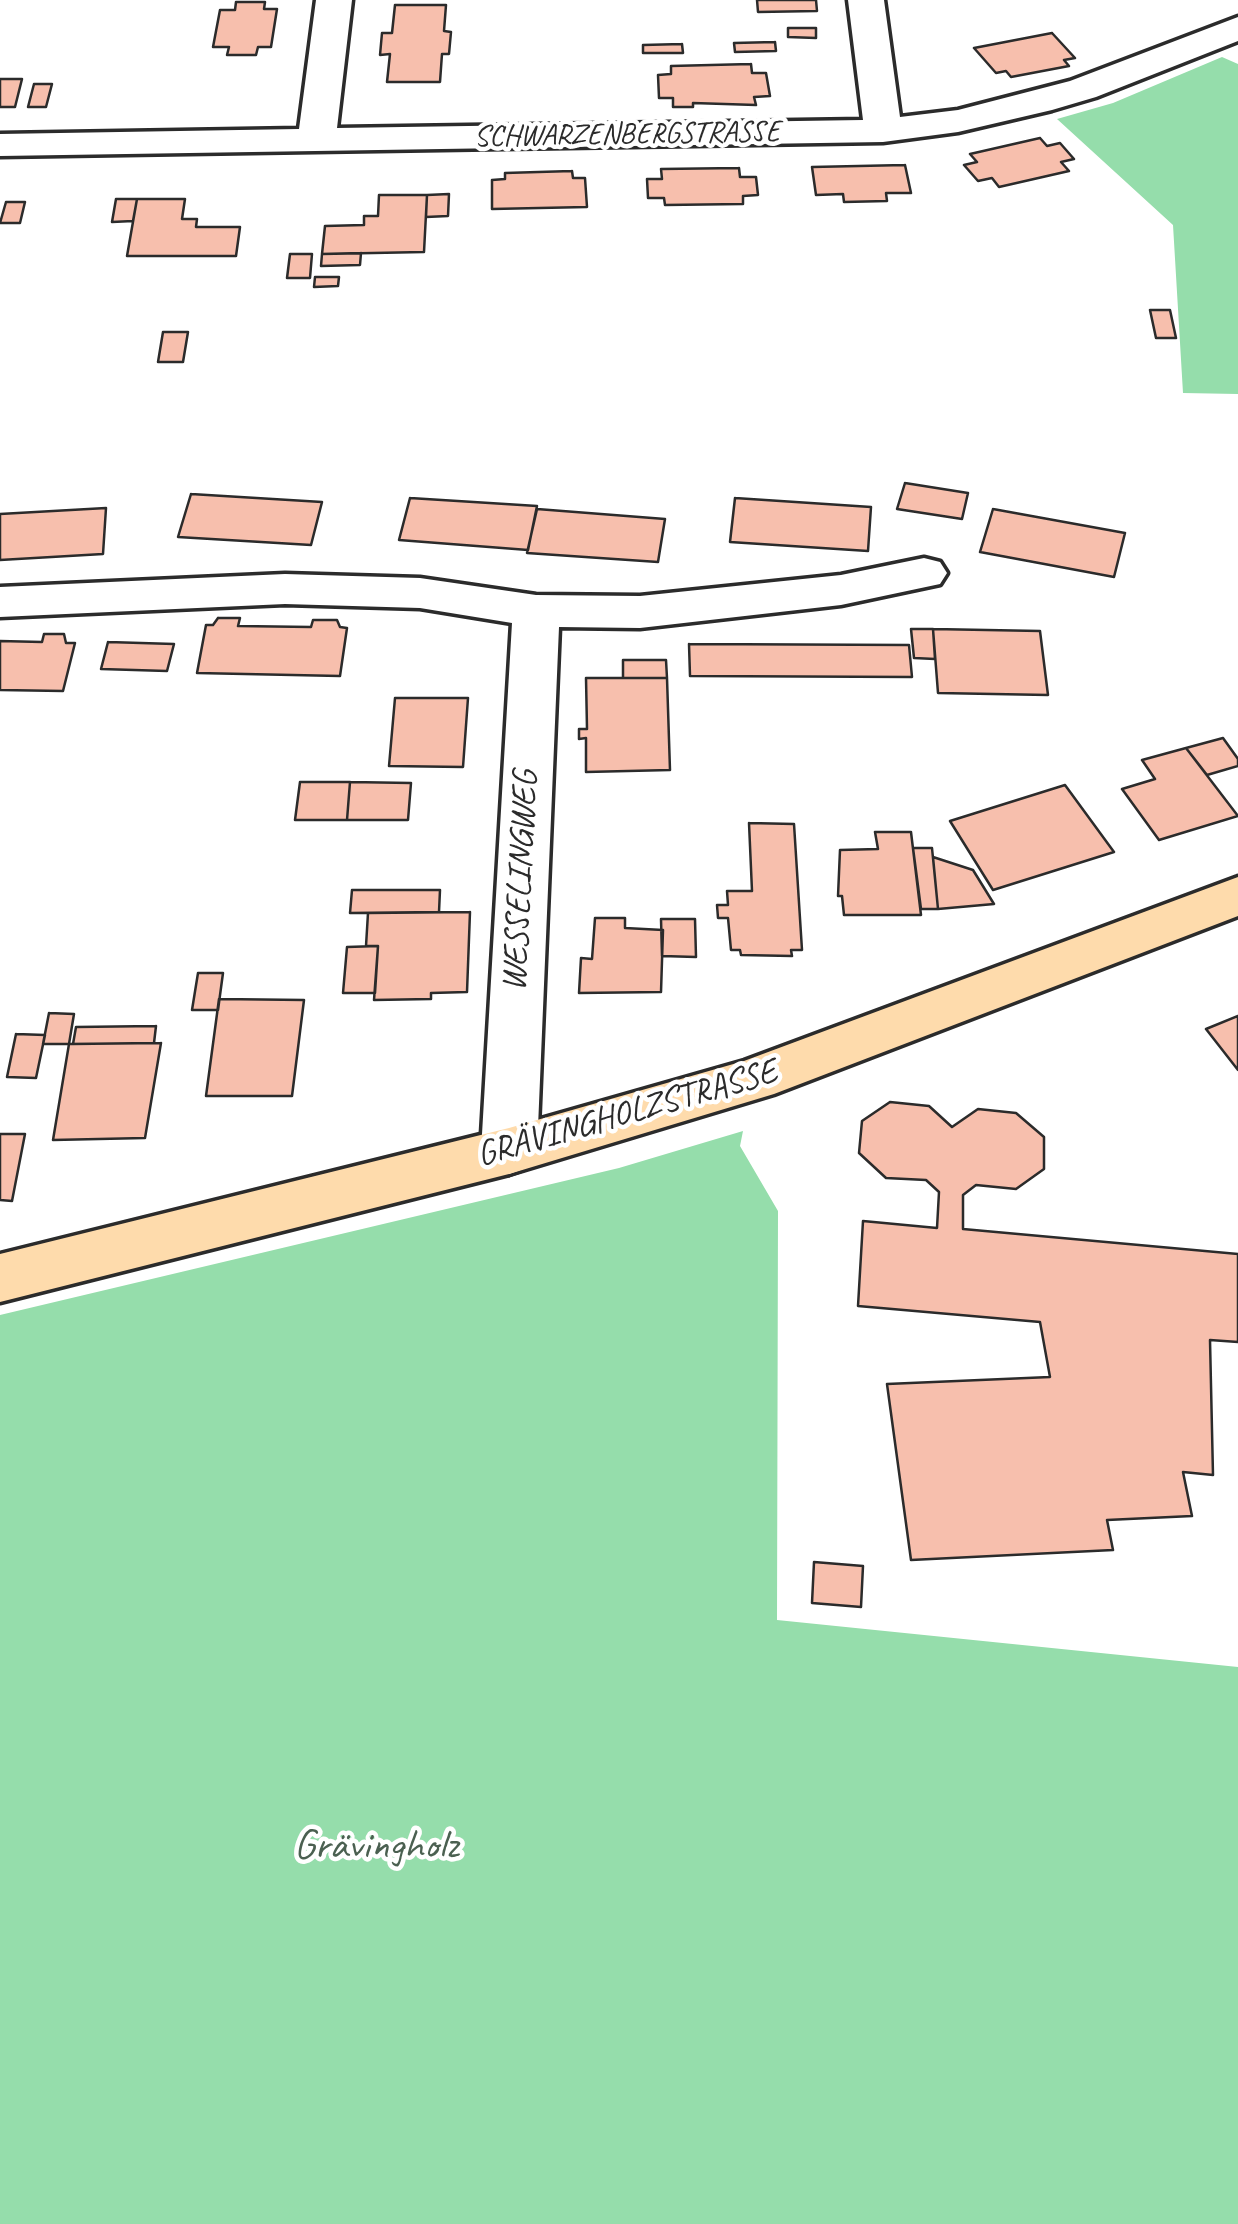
<!DOCTYPE html>
<meta charset="utf-8">
<style>
body{margin:0}
canvas{display:block;background:#fff}
</style>
<canvas width="1238" height="2224"></canvas>
<script>
const c = document.querySelector('canvas').getContext('2d');
c.lineJoin = 'round';
function fillPath(path, color) {
  c.fillStyle = color;
  c.fill(path, 'evenodd');
}
function toPath(rows) {
  const path = new Path2D();
  for (const r of rows) {
    path.moveTo(r[0], r[1]);
    for (let i = 2; i < r.length; i += 2) path.lineTo(r[i], r[i + 1]);
  }
  return path;
}
function strokePath(path, color, width, dash) {
  c.strokeStyle = color;
  c.lineWidth = width;
  c.lineCap = dash ? 'butt' : 'round';
  c.setLineDash(dash || []);
  c.stroke(path);
}
function drawText(font, color, halo, rows, align = 'center') {
  c.font = font + ' Caveat,sans-serif';
  c.lineWidth = 9;
  c.setLineDash([]);
  c.textBaseline = 'middle';
  c.strokeStyle = halo;
  c.fillStyle = color;
  for (const [text, x, y, turn = 0] of rows) {
    c.save();
    c.translate(x, y);
    c.rotate((+turn || 0) * Math.PI / 180);
    c.textAlign = isNaN(turn) ? turn : align;
    if (halo) c.strokeText(text, 0, 0);
    c.fillText(text, 0, 0);
    c.restore();
  }
}
const green = toPath([
 [1222,57,1238,64,1238,394,1183,393,1173,225,1057,119,1113,103],
 [743,1131,740,1146,778,1211,777,1620,1238,1667,1238,2224,0,2224,0,1315,619,1168]
]);
const building = toPath([
 [757,0,816,0,817,11,758,12,757,0],
 [236,2,265,2,264,9,277,9,271,47,258,47,256,55,227,55,229,47,213,47,220,10,235,10,236,2],
 [395,5,446,5,444,31,451,32,449,54,442,54,440,82,387,82,390,54,380,55,382,33,392,33,395,5],
 [788,28,816,28,816,38,788,37,788,28],
 [1052,33,1075,58,1064,60,1069,66,1011,77,1006,71,996,73,974,48,1052,33],
 [775,42,776,51,735,52,734,43,775,42],
 [682,44,683,53,643,53,643,45,682,44],
 [751,64,752,73,766,73,770,96,754,97,756,105,693,103,693,107,673,107,673,98,659,98,658,75,671,74,671,66,751,64],
 [0,79,22,79,15,107,0,107,0,79],
 [34,84,52,84,46,107,28,107,34,84],
 [1040,138,1047,146,1060,143,1074,159,1061,162,1069,171,999,187,992,178,978,181,964,165,977,162,970,154,1040,138],
 [905,165,911,193,886,193,887,201,844,202,843,194,816,195,812,167,905,165],
 [739,168,740,177,756,177,758,195,743,196,743,204,665,205,664,198,648,198,647,179,662,179,661,169,739,168],
 [572,171,573,178,585,178,587,207,492,209,492,180,505,179,505,173,572,171],
 [449,194,448,216,426,217,427,195,449,194],
 [379,195,427,195,424,252,322,254,325,226,364,225,364,216,378,216,379,195],
 [116,199,137,199,133,221,112,222,116,199],
 [137,199,185,199,182,219,197,219,196,227,240,227,236,256,127,256,137,199],
 [6,202,25,202,20,223,0,223,6,202],
 [361,253,360,265,321,266,322,254,361,253],
 [290,254,312,254,310,278,287,278,290,254],
 [315,277,339,277,338,286,314,287,315,277],
 [1150,310,1170,310,1176,338,1156,338,1150,310],
 [163,332,188,332,183,362,158,362,163,332],
 [905,483,968,493,962,519,897,509,905,483],
 [191,494,322,502,311,545,178,537,191,494],
 [410,498,537,506,528,550,399,540,410,498],
 [735,498,871,507,868,551,730,542,735,498],
 [106,508,103,554,0,560,0,514,106,508],
 [537,509,665,519,658,562,527,553,537,509],
 [993,509,1125,533,1114,577,980,552,993,509],
 [218,618,240,618,238,626,311,627,313,620,337,620,340,627,347,628,340,676,197,673,206,625,213,625,218,618],
 [911,629,933,629,935,659,914,658,911,629],
 [933,629,1040,631,1048,695,938,693,933,629],
 [44,634,64,634,66,643,75,643,63,691,0,690,0,641,42,642,44,634],
 [108,642,174,644,167,671,101,669,108,642],
 [689,644,909,645,912,677,690,676,689,644],
 [623,660,666,660,667,678,623,678,623,660],
 [586,678,667,678,670,770,586,772,586,738,579,739,579,729,587,729,586,678],
 [395,698,468,698,463,767,389,766,395,698],
 [1223,738,1238,759,1238,766,1207,775,1186,748,1223,738],
 [1186,748,1238,816,1159,840,1122,789,1155,779,1142,760,1186,748],
 [300,782,350,782,347,820,295,820,300,782],
 [350,782,411,783,408,820,347,820,350,782],
 [1065,785,1114,852,993,890,950,821,1065,785],
 [749,823,794,824,802,950,791,950,792,956,741,955,740,950,731,950,728,918,718,918,717,905,728,905,727,891,752,891,749,823],
 [875,832,911,832,921,915,844,915,842,896,838,896,840,850,878,849,875,832],
 [913,848,932,848,938,909,921,909,913,848],
 [933,857,973,870,994,904,938,909,933,857],
 [352,890,440,890,439,912,350,913,352,890],
 [470,912,467,992,431,993,431,999,374,1000,378,946,366,946,368,913,470,912],
 [595,918,625,918,625,928,663,930,661,992,579,993,581,958,592,959,595,918],
 [661,919,695,919,696,957,662,956,661,919],
 [378,946,375,993,343,993,347,947,378,946],
 [198,973,223,973,218,1010,192,1010,198,973],
 [219,999,304,1000,292,1096,206,1096,219,999],
 [49,1013,74,1014,69,1044,43,1044,49,1013],
 [1238,1016,1238,1070,1206,1029,1238,1016],
 [156,1026,154,1043,73,1044,76,1027,156,1026],
 [16,1034,45,1035,36,1078,7,1077,16,1034],
 [161,1043,145,1138,53,1140,69,1044,161,1043],
 [890,1102,929,1106,952,1127,978,1109,1016,1113,1044,1137,1044,1169,1016,1189,976,1185,963,1195,963,1229,1238,1254,1238,1342,1210,1340,1213,1475,1183,1472,1192,1516,1107,1520,1113,1550,911,1560,887,1384,1050,1377,1040,1322,858,1306,863,1221,937,1228,939,1192,926,1180,886,1178,859,1153,862,1121,890,1102],
 [0,1134,25,1134,12,1201,0,1200,0,1134],
 [814,1562,863,1566,861,1607,812,1603,814,1562]
]);
const minor = toPath([
 [316,0,352,0,337,128,863,120,848,0,884,0,900,117,958,110,1070,81,1238,17,1238,41,1096,97,1052,110,958,132,883,142,0,156,0,134,299,129,316,0],
 [924,558,940,562,947,573,940,584,841,605,640,628,559,627,537,1151,529,1167,509,1174,489,1167,481,1151,512,623,420,608,285,604,0,617,0,587,285,574,420,578,536,595,640,596,841,575,924,558]
]);
const major = toPath([
 [1238,877,1238,916,774,1094,509,1174,0,1302,0,1254,509,1128,744,1061,1238,877]
]);
const farStreetnames = [
 ["SCHWARZENBERGSTRASSE",627,135,-1]
];
const streetNames = [
 ["WESSELINGWEG",521,881,-87],
 ["GRÄVINGHOLZSTRASSE",627,1114,-16]
];
const nearParknames = [
 ["Grävingholz",376,1847]
];
fillPath(green, '#95ddab');
fillPath(building, '#f7bfad');
strokePath(building, '#2b2b2b', 2.5);
strokePath(minor, '#2b2b2b', 7);
strokePath(major, '#2b2b2b', 7);
fillPath(minor, '#fff');
fillPath(major, '#fedbac');
drawText('30px', '#2b2b2b', '#fff', farStreetnames);
drawText('35px', '#2b2b2b', '#fff', streetNames);
drawText('42px', '#4b6051', '#fff', nearParknames);
</script>
